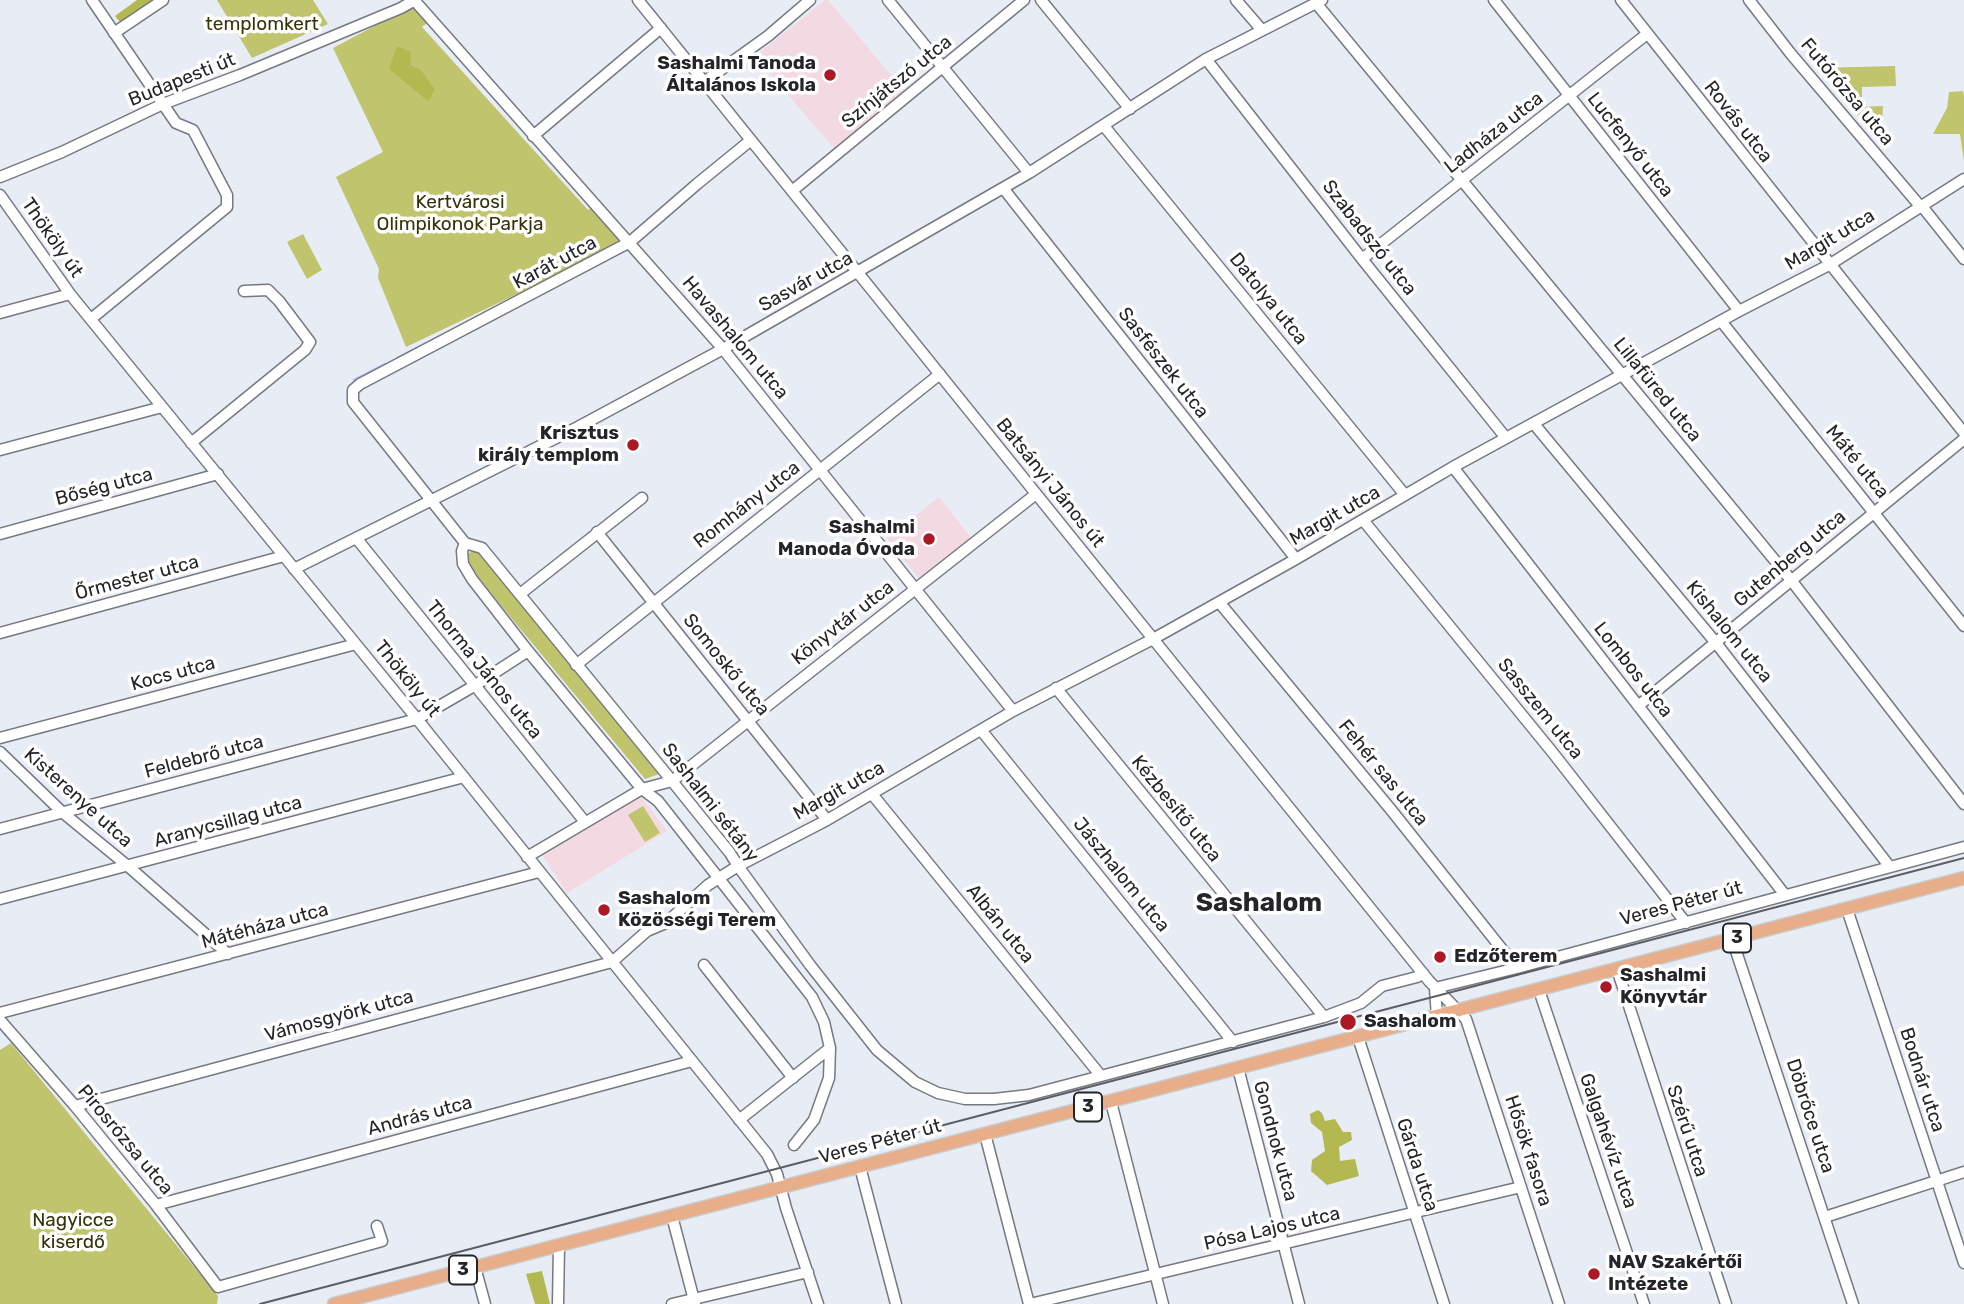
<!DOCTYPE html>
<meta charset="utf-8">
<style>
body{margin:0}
canvas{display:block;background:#e7ecf5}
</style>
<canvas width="1964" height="1304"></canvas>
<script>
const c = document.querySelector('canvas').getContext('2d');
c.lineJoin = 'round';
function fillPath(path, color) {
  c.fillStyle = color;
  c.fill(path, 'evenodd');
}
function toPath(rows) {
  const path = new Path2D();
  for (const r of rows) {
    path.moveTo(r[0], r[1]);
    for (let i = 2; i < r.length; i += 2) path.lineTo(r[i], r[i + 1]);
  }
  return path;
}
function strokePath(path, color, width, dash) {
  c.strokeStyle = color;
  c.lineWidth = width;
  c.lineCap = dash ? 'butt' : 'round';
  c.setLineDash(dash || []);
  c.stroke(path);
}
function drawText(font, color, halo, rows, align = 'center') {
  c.font = font + ' Rubik,sans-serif';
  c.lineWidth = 7;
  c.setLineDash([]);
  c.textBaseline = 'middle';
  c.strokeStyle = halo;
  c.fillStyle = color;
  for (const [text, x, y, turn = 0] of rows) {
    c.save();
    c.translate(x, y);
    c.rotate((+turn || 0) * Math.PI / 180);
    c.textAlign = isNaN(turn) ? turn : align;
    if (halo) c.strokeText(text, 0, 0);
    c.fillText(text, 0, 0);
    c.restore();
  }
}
const education = toPath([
 [825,0,828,0,906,93,836,151,755,56],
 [939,497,972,539,920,580,887,538],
 [639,794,667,831,567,893,541,853]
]);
const green = toPath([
 [217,0,313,0,328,24,252,58],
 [416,4,430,21,422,27,588,210,593,206,624,240,515,295,406,347,378,278,379,269,336,177,383,152,333,48],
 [1895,66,1896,86,1862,87,1862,107,1883,106,1881,141,1818,68],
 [1963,91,1964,96,1964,161,1960,134,1933,134,1947,108,1949,92],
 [303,234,322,270,307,279,287,242],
 [474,549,481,551,662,773,645,779,498,602,468,563,468,554],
 [643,806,660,833,645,842,628,815],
 [11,1043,218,1296,217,1304,0,1304,0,1050]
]);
const forest = toPath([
 [137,0,155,0,120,22,115,16],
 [397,46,411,52,410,65,421,70,435,90,428,101,389,69],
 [1318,1110,1322,1113,1325,1121,1335,1119,1343,1132,1351,1132,1352,1140,1339,1147,1340,1161,1355,1159,1359,1176,1327,1185,1311,1171,1312,1160,1325,1151,1322,1132,1311,1123,1310,1114],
 [542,1271,550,1304,535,1304,526,1274]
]);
const stream = toPath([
 [397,358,444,334],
 [354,380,385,364]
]);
const minor = toPath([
 [414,0,723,349,1013,711],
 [638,0,1429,981,1466,1019,1559,1304],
 [888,0,1029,173],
 [1041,0,1130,109],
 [1236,0,1261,29],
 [1494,0,1739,311],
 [1621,0,1964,433],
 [1749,0,1791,54,1920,206],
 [1316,3,1791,580,1964,804],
 [114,33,163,0],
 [1206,59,1362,259,1506,438],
 [704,82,768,36,810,0],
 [1104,126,1405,495],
 [533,136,661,28],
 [751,140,697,184,630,242,360,384,353,390,353,402,465,543,482,548,672,781,730,853,738,866,810,965,877,1050,915,1082,938,1093,965,1099,994,1099,1029,1095,1324,1017,1361,1003,1382,986,1417,977,1423,973],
 [0,177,62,152,163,104,240,75,401,8,415,0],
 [1003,188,1296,559],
 [792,191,1024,0],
 [0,195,70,294,417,719,767,1154,777,1174,786,1208,818,1304],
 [1921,205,1964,259],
 [1362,259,1647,34],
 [0,313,70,294],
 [91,319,227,207,227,195,193,130,176,123,92,0],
 [1721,321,1964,626],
 [1534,424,1716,643,1890,867],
 [191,443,305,350,310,342,279,301,268,290,244,291],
 [0,450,162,407],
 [1453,467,1785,895],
 [1363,520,1553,753,1686,923],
 [597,532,827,820],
 [0,534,218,474],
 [357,539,585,822],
 [465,543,462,551,463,564,472,579,528,651,642,789,658,801,812,997,824,1022,830,1048,829,1078,814,1120,794,1145],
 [294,569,578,427,723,349,1029,173,1206,59,1322,0],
 [520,594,642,498],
 [1219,602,1392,811,1517,968],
 [0,633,284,556],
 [576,665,940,374],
 [1056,688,1324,1017],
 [1638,706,1964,439],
 [981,730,1233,1042],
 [0,738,356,644],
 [0,752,62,812,129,867,228,954],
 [872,794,1101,1076],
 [0,829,417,719,474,686,528,651],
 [527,857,642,789,672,781,1036,494],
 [0,899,464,777],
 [1847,909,1964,1263],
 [1732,939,1853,1304],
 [704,965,793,1078],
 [1617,969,1726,1304],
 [1435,988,1517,968,1964,847],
 [1435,988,1437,1017],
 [1539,990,1644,1304],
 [0,1013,539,872],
 [0,1020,75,1106,156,1205,218,1287,382,1241,377,1226],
 [1358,1037,1444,1304],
 [1238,1068,1299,1304],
 [1111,1102,1163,1304],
 [75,1106,612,962,647,931,666,923,708,885,738,866,827,820,1013,711,1153,639,1296,559,1453,467,1739,311,1829,265,1964,179],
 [739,1120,830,1048],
 [985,1134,1029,1304],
 [860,1167,896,1304],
 [156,1205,692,1061],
 [672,1216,695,1304],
 [1825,1217,1964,1172],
 [475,1267,485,1304],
 [558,1304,559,1246],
 [672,1304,808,1272],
 [1030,1304,1521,1187]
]);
const major = toPath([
 [334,1304,1964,878]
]);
const tram = toPath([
 [260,1304,1964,858]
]);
const markers = [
 [830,75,7,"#ac1824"],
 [633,445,7,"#ac1824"],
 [929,539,7,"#ac1824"],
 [604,910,7,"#ac1824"],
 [1440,957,7,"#ac1824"],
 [1606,987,7,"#ac1824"],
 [1348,1022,9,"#ac1824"],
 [1594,1274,7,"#ac1824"]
];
const shields = [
 [1737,938,28],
 [1088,1107,28],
 [463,1270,28]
];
const shieldNames = [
 ["3",1737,938],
 ["3",1088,1107],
 ["3",463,1270]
];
const parkNames = [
 ["templomkert",262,25],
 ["Kertvárosi",460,203],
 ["Olimpikonok Parkja",460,225],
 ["Nagyicce",73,1221],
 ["kiserdő",73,1243]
];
const poiNames = [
 ["Sashalmi Tanoda",816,64,"right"],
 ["Általános Iskola",816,86,"right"],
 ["Krisztus",619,434,"right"],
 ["király templom",619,456,"right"],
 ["Sashalmi",915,528,"right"],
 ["Manoda Óvoda",915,550,"right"],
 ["Sashalom",618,899],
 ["Közösségi Terem",618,921],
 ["Edzőterem",1454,957],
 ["Sashalmi",1620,976],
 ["Könyvtár",1620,998],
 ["Sashalom",1364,1022],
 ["NAV Szakértői",1608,1263],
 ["Intézete",1608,1285]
];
const streetNames = [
 ["Budapesti út",182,80,-22],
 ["Színjátszó utca",897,82,-39],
 ["Futórózsa utca",1847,92,50],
 ["Rovás utca",1738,122,52],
 ["Ladháza utca",1494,133,-38],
 ["Lucfenyő utca",1630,145,52],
 ["Thököly út",52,238,55],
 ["Szabadszó utca",1369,238,52],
 ["Margit utca",1830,240,-31],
 ["Karát utca",555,263,-28],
 ["Sasvár utca",806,282,-29],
 ["Datolya utca",1268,299,51],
 ["Havashalom utca",735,338,50],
 ["Sasfészek utca",1163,363,52],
 ["Lillafüred utca",1657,390,51],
 ["Máté utca",1857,462,51],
 ["Batsányi János út",1050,483,51],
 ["Bőség utca",104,487,-15],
 ["Romhány utca",747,505,-38],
 ["Margit utca",1335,516,-30],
 ["Gutenberg utca",1790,559,-40],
 ["Őrmester utca",137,578,-15],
 ["Könyvtár utca",843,623,-38],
 ["Kishalom utca",1729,632,51],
 ["Somoskő utca",726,665,51],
 ["Thorma János utca",484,670,51],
 ["Lombos utca",1633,670,52],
 ["Kocs utca",173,674,-15],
 ["Thököly út",407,679,51],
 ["Sasszem utca",1540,709,51],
 ["Feldebrő utca",204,757,-15],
 ["Fehér sas utca",1383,773,51],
 ["Margit utca",839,791,-29],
 ["Kisterenye utca",78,798,42],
 ["Sashalmi sétány",710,803,52],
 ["Kézbesítő utca",1176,809,51],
 ["Aranycsillag utca",228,822,-15],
 ["Jászhalom utca",1121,875,51],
 ["Veres Péter út",1681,904,-15],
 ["Albán utca",1000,924,51],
 ["Mátéháza utca",265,926,-15],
 ["Vámosgyörk utca",339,1016,-15],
 ["Bodnár utca",1922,1080,72],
 ["András utca",420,1116,-15],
 ["Döbrőce utca",1810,1116,72],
 ["Szérű utca",1687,1131,72],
 ["Pirosrózsa utca",125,1140,50],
 ["Gondnok utca",1275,1141,75],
 ["Galgahévíz utca",1608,1141,71],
 ["Veres Péter út",880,1142,-15],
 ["Hősök fasora",1528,1151,72],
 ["Gárda utca",1417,1165,72],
 ["Pósa Lajos utca",1272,1229,-13]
];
const districtNames = [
 ["Sashalom",1259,903]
];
fillPath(education, '#f3dae2');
fillPath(green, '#c0c46d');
fillPath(forest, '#b4b851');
strokePath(stream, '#acc5f7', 2.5);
strokePath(minor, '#757981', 13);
strokePath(major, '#cacbcb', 15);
strokePath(minor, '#fff', 10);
strokePath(major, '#e8ae8a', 12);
strokePath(tram, '#5a5d62', 2);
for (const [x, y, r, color] of markers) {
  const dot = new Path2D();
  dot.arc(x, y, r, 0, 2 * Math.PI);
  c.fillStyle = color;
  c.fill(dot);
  strokePath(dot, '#fff', 2.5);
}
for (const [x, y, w] of shields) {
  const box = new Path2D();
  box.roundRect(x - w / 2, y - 14.5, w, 29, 5);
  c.fillStyle = '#fff';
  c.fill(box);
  strokePath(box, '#232528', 2);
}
drawText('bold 18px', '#232528', null, shieldNames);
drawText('19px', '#333407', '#fff', parkNames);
drawText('bold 19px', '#232528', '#fff', poiNames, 'left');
drawText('19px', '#232528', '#fff', streetNames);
drawText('bold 26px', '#232528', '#fff', districtNames);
</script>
